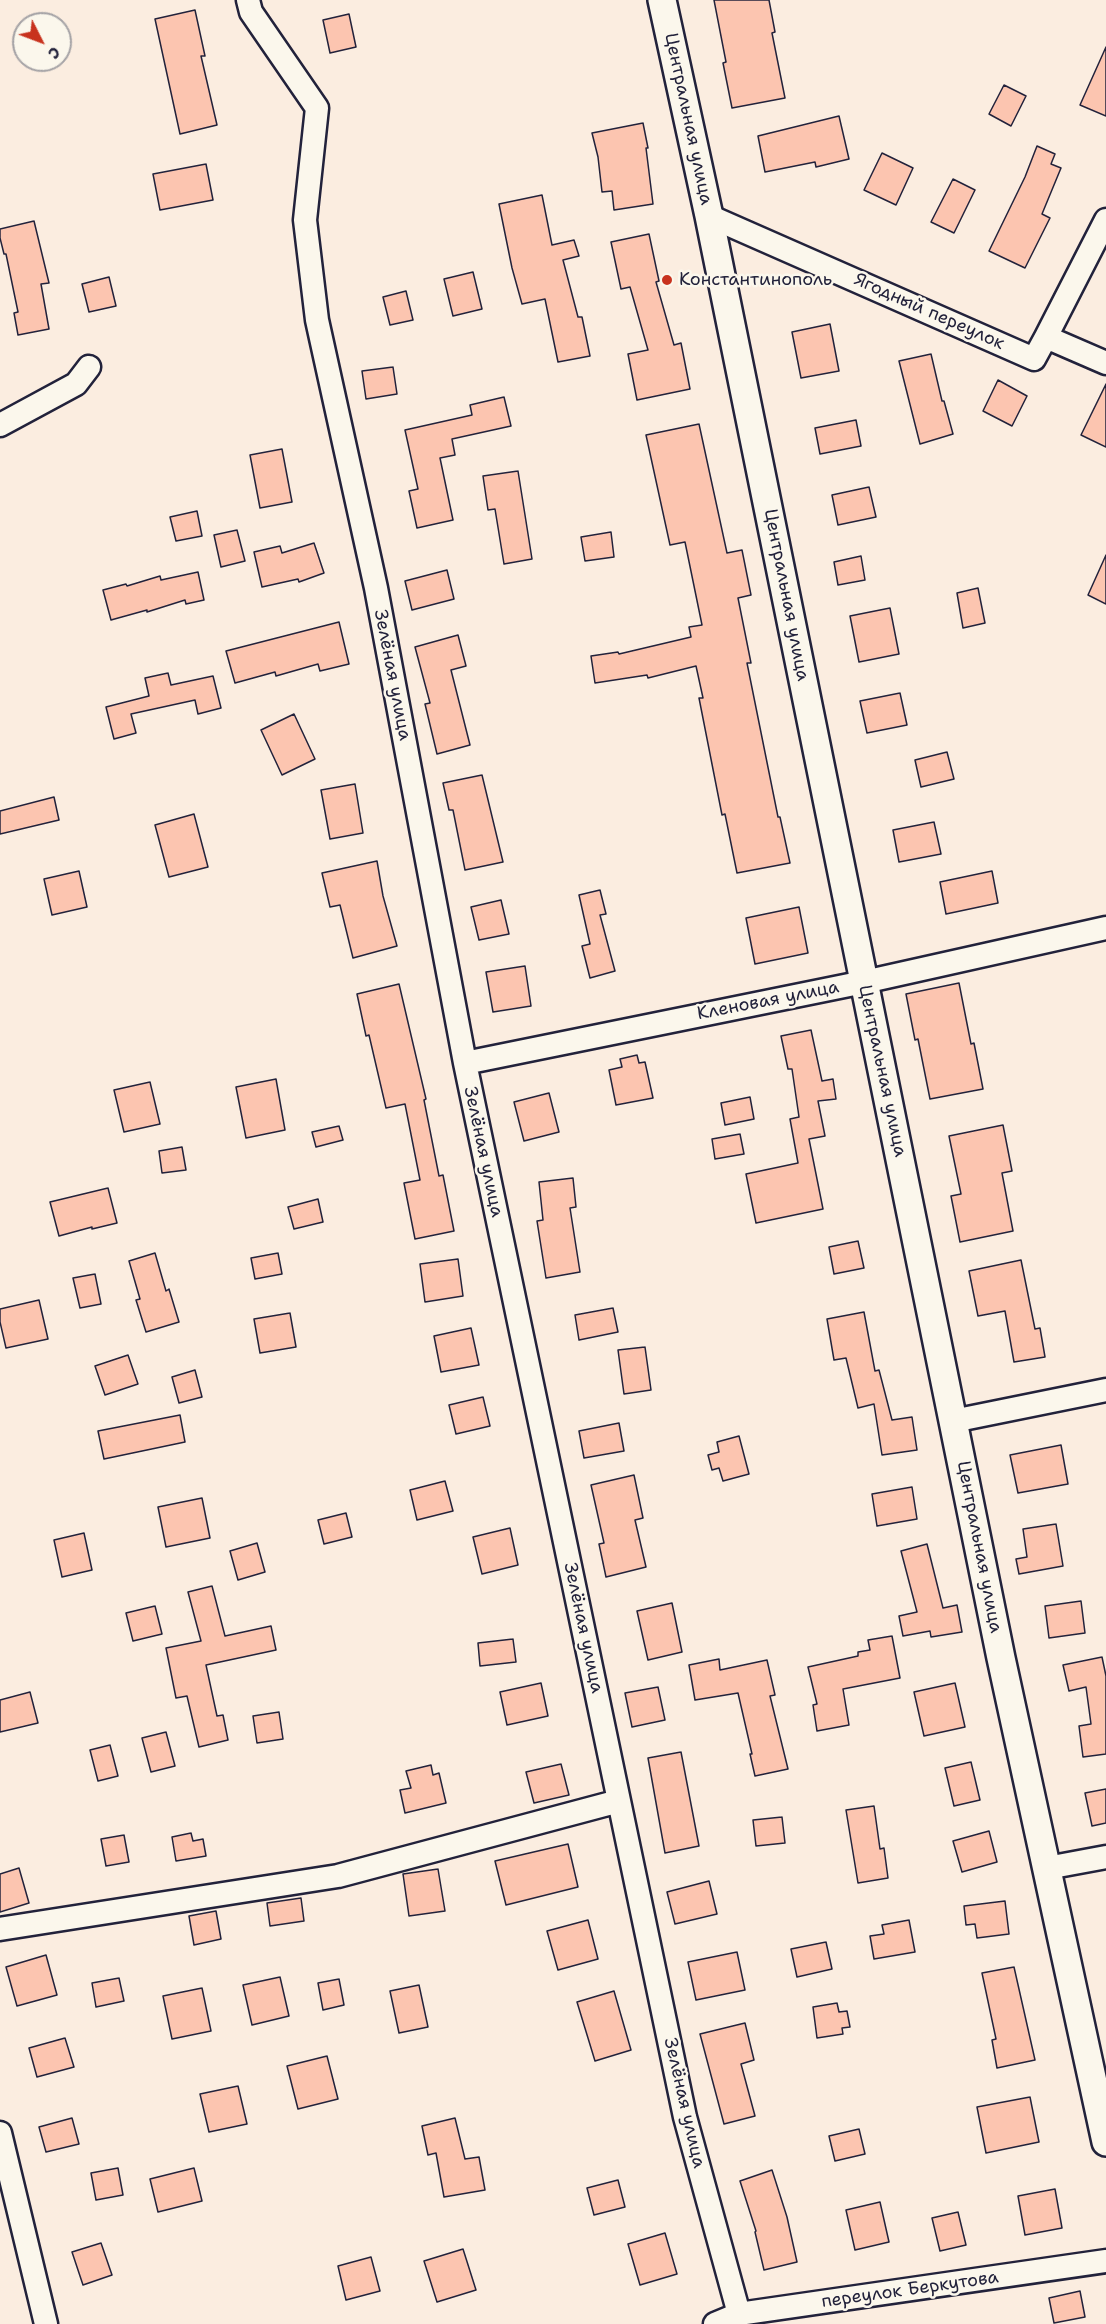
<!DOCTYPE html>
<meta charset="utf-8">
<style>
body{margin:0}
#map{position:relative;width:1106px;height:2324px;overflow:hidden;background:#fbede0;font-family:"Shantell Sans",sans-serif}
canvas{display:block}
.north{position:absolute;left:12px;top:12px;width:60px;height:60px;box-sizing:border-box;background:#fbf7ec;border:2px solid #a4a2a5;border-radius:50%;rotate:132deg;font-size:16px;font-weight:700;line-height:24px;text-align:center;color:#22223b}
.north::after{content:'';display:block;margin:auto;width:21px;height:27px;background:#c8321e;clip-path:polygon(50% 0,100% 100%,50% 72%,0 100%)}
</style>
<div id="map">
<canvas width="1106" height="2324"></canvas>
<div class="north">С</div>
</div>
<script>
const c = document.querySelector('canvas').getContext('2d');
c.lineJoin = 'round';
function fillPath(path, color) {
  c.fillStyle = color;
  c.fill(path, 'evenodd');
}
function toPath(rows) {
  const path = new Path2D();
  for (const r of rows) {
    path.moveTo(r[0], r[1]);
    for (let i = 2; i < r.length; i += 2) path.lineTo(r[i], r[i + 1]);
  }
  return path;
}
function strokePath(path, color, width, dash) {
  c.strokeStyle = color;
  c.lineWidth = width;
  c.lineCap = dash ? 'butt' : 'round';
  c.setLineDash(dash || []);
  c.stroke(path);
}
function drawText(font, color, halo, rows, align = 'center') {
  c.font = font + ' "Shantell Sans",sans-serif';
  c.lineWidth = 5;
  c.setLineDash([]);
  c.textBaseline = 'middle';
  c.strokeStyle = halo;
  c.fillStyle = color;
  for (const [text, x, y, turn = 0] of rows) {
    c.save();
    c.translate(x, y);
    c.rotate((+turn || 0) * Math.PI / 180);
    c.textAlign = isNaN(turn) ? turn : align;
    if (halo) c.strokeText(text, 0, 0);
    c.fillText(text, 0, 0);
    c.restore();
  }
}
const building = toPath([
 [714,0,769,0,775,32,772,33,785,98,732,108,723,63,726,62,714,0],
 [195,10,205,56,201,56,217,125,180,134,155,19,195,10],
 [349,14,356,47,330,53,323,20,349,14],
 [1106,47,1106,116,1080,105,1106,47],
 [1004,85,1026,96,1011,126,989,114,1004,85],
 [839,116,849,159,816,167,815,162,765,172,758,136,839,116],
 [643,123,648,148,646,148,653,204,614,210,612,191,602,192,598,157,592,133,643,123],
 [1037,146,1055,154,1051,164,1061,168,1042,214,1050,218,1025,268,989,251,1025,177,1037,146],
 [882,153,913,168,896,205,864,190,882,153],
 [206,164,213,200,160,210,153,174,206,164],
 [953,179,975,190,954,233,931,222,953,179],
 [542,195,552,245,574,240,579,256,563,260,578,317,582,317,590,356,558,362,545,299,522,304,512,268,499,204,542,195],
 [34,221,49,283,41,284,49,329,18,335,14,313,18,312,6,254,4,254,0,238,0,229,34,221],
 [649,234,659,281,656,282,674,345,681,343,690,389,637,400,628,354,648,350,630,287,621,289,611,242,649,234],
 [473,272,482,309,453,316,444,279,473,272],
 [109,277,116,306,89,312,82,284,109,277],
 [406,291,413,320,390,325,383,297,406,291],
 [830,324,839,371,801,378,792,332,830,324],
 [931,354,942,401,944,401,953,434,920,444,899,361,931,354],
 [393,367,397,394,366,399,362,371,393,367],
 [998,380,1027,396,1012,426,983,411,998,380],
 [1106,384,1106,447,1081,435,1106,384],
 [504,397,511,426,452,439,455,455,440,458,453,520,417,528,409,491,418,489,405,430,472,415,470,405,504,397],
 [856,420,861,446,820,454,815,428,856,420],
 [699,424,727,553,742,550,751,595,738,598,751,663,747,663,778,817,780,817,790,863,737,873,725,814,722,815,699,698,703,698,696,666,648,678,647,675,595,683,591,656,618,652,619,654,691,637,689,627,702,625,685,542,670,545,646,435,699,424],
 [282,449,292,502,260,508,250,455,282,449],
 [518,471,532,559,504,564,495,509,488,510,483,476,518,471],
 [869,487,876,517,838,525,832,495,869,487],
 [197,511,202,536,176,541,170,517,197,511],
 [237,530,245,561,221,567,214,535,237,530],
 [611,532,614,557,585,561,581,537,611,532],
 [314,543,324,573,299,582,298,579,262,587,254,552,280,546,282,553,314,543],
 [1106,555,1106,604,1088,595,1106,555],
 [861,556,865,580,838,585,834,562,861,556],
 [447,570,454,599,412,610,405,581,447,570],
 [198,572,204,600,186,604,185,600,147,612,147,610,111,620,103,590,126,584,127,586,160,576,161,580,198,572],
 [978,588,985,623,963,628,957,593,978,588],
 [890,608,899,654,859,662,850,616,890,608],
 [339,622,349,664,320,671,318,664,276,676,275,672,235,683,226,651,339,622],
 [458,635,466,666,451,670,470,745,437,754,425,704,430,703,415,647,458,635],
 [168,673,171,685,213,676,221,708,198,714,195,700,131,714,136,733,114,739,106,707,149,696,145,678,168,673],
 [900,693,907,725,867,733,860,701,900,693],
 [294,714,315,759,282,775,261,730,294,714],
 [947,752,954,779,921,787,915,760,947,752],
 [482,775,503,862,465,870,453,810,449,810,443,783,482,775],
 [355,784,363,833,330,839,321,790,355,784],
 [54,797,59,820,0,834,0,811,54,797],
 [194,814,208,867,169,877,155,825,194,814],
 [934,822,941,854,899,862,893,830,934,822],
 [377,861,383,896,397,946,353,958,340,905,330,907,322,873,377,861],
 [79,871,87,907,52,915,44,879,79,871],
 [992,871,998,903,946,914,940,882,992,871],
 [600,890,606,914,600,915,615,971,590,978,582,946,590,944,579,895,600,890],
 [501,900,509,934,479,940,471,907,501,900],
 [799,907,808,953,755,964,746,918,799,907],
 [525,966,531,1006,493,1012,486,972,525,966],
 [959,983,971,1044,974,1043,983,1089,930,1099,918,1039,915,1040,906,994,959,983],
 [399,984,426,1099,424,1100,439,1176,443,1175,454,1231,415,1239,404,1183,420,1180,405,1104,386,1108,369,1035,366,1036,357,994,399,984],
 [811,1030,822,1081,833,1079,836,1099,818,1101,825,1136,809,1139,823,1209,756,1223,746,1174,798,1163,790,1119,799,1117,792,1069,788,1069,781,1036,811,1030],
 [637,1055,639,1063,645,1062,653,1098,616,1105,609,1070,622,1067,620,1059,637,1055],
 [276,1079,285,1130,246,1138,236,1087,276,1079],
 [150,1082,160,1124,124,1132,114,1090,150,1082],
 [549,1093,559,1132,524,1141,514,1102,549,1093],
 [750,1097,754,1119,725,1125,721,1103,750,1097],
 [1003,1125,1012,1171,1002,1173,1013,1231,960,1242,951,1196,961,1194,949,1136,1003,1125],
 [339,1126,343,1140,316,1147,312,1132,339,1126],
 [740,1134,744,1154,715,1159,712,1139,740,1134],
 [182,1147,186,1170,162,1173,159,1151,182,1147],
 [573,1178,576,1207,570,1208,580,1272,546,1278,537,1221,543,1220,539,1182,573,1178],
 [108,1188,117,1223,92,1229,92,1227,59,1236,50,1202,108,1188],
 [318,1199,323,1222,294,1229,288,1207,318,1199],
 [858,1241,864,1268,834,1274,829,1247,858,1241],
 [155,1253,166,1291,169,1289,179,1322,146,1332,136,1300,140,1299,129,1261,155,1253],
 [278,1253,282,1274,255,1279,251,1258,278,1253],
 [458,1259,463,1296,425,1302,420,1264,458,1259],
 [1021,1260,1035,1329,1040,1328,1045,1357,1014,1362,1005,1311,978,1316,969,1271,1021,1260],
 [95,1274,101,1304,80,1308,73,1278,95,1274],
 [39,1300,48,1339,6,1348,0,1322,0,1309,39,1300],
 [613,1308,618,1332,579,1340,575,1315,613,1308],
 [864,1312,875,1371,879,1370,892,1420,912,1417,917,1450,882,1455,874,1404,858,1408,846,1358,834,1360,827,1319,864,1312],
 [290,1313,296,1347,260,1353,254,1319,290,1313],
 [471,1328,479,1365,441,1372,434,1336,471,1328],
 [645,1347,651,1390,624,1394,618,1350,645,1347],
 [128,1355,138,1384,105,1395,95,1366,128,1355],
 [195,1370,202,1397,179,1403,172,1377,195,1370],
 [483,1397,490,1426,456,1434,449,1405,483,1397],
 [180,1415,185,1442,104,1459,98,1431,180,1415],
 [619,1423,624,1451,584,1458,579,1431,619,1423],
 [739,1436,749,1474,723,1481,719,1468,712,1470,708,1455,719,1452,717,1442,739,1436],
 [1061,1445,1068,1484,1018,1493,1010,1455,1061,1445],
 [634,1475,643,1518,635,1520,646,1567,606,1577,599,1544,604,1543,591,1485,634,1475],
 [445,1481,453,1511,417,1520,410,1490,445,1481],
 [912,1487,917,1519,877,1526,872,1494,912,1487],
 [202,1498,210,1538,166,1547,158,1507,202,1498],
 [346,1513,352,1537,324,1544,318,1520,346,1513],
 [1056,1524,1063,1566,1019,1574,1016,1559,1027,1557,1023,1529,1056,1524],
 [510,1528,518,1565,482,1574,473,1537,510,1528],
 [84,1533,92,1570,62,1577,54,1540,84,1533],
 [257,1543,265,1572,238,1580,230,1551,257,1543],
 [927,1544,943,1608,957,1605,962,1632,931,1637,930,1631,903,1636,899,1616,917,1612,901,1551,927,1544],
 [212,1586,225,1636,271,1626,276,1650,206,1665,217,1716,223,1715,228,1740,199,1747,187,1696,176,1698,166,1648,201,1641,188,1592,212,1586],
 [1081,1601,1085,1633,1049,1638,1045,1606,1081,1601],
 [672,1603,682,1652,648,1660,637,1611,672,1603],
 [155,1606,162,1634,133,1641,126,1613,155,1606],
 [892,1636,900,1678,843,1689,849,1725,817,1731,813,1705,817,1704,808,1667,858,1656,858,1652,870,1650,868,1640,892,1636],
 [513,1639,516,1662,480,1666,478,1643,513,1639],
 [1102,1657,1106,1676,1106,1754,1083,1757,1079,1726,1091,1724,1086,1687,1069,1691,1063,1665,1102,1657],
 [719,1659,720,1670,767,1660,775,1695,770,1696,788,1769,755,1776,750,1754,752,1754,738,1693,695,1700,689,1665,719,1659],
 [541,1683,548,1716,507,1725,500,1692,541,1683],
 [955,1683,965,1727,924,1736,914,1692,955,1683],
 [658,1687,665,1720,632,1727,625,1693,658,1687],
 [30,1692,38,1723,0,1732,0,1700,30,1692],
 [279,1712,283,1739,257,1743,253,1716,279,1712],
 [166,1732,175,1766,151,1772,142,1738,166,1732],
 [110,1745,118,1776,98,1781,90,1750,110,1745],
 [681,1752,699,1846,665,1853,648,1758,681,1752],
 [971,1762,980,1800,954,1806,945,1768,971,1762],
 [561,1764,569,1795,534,1803,526,1772,561,1764],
 [431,1765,433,1775,439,1773,446,1803,405,1813,400,1790,411,1788,406,1771,431,1765],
 [1106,1789,1106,1823,1092,1826,1085,1793,1106,1789],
 [874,1806,880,1849,884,1848,888,1878,858,1883,846,1810,874,1806],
 [782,1817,785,1843,756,1846,753,1820,782,1817],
 [989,1831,997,1862,962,1872,953,1841,989,1831],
 [191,1833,193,1841,203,1839,206,1856,176,1861,172,1837,191,1833],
 [124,1835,129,1862,106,1866,101,1839,124,1835],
 [568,1844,578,1887,506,1905,495,1861,568,1844],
 [19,1868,29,1903,0,1912,0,1874,19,1868],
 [438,1869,445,1911,409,1916,403,1874,438,1869],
 [709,1881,717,1914,675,1924,667,1892,709,1881],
 [301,1898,304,1921,270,1926,267,1903,301,1898],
 [1005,1901,1009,1934,977,1938,975,1924,966,1925,964,1906,1005,1901],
 [216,1911,221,1939,194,1945,189,1916,216,1911],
 [588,1920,598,1959,558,1970,547,1931,588,1920],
 [909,1920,915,1952,874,1959,870,1936,884,1934,882,1925,909,1920],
 [826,1942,832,1969,797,1977,791,1949,826,1942],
 [737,1952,745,1990,696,2000,688,1962,737,1952],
 [46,1955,57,1995,17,2006,6,1967,46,1955],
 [1014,1967,1035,2060,997,2068,992,2040,996,2039,982,1973,1014,1967],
 [280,1977,289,2016,252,2025,243,1985,280,1977],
 [119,1978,124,2001,96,2007,92,1983,119,1978],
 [339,1979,344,2005,323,2010,318,1983,339,1979],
 [419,1985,428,2027,399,2033,390,1991,419,1985],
 [202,1988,211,2031,172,2039,163,1996,202,1988],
 [614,1991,631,2050,595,2061,577,2002,614,1991],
 [837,2003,839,2012,847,2011,850,2027,842,2028,843,2034,817,2038,813,2007,837,2003],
 [745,2023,754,2060,741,2064,755,2116,724,2124,700,2034,745,2023],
 [65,2038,74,2067,37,2077,29,2048,65,2038],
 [327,2056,338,2099,298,2109,287,2066,327,2056],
 [238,2086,247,2124,209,2132,200,2094,238,2086],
 [1030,2097,1039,2142,986,2153,977,2107,1030,2097],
 [72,2118,79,2144,46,2152,39,2127,72,2118],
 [455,2118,465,2159,479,2157,485,2190,444,2197,436,2153,428,2155,422,2126,455,2118],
 [859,2129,865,2154,835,2161,829,2136,859,2129],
 [118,2168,123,2195,96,2200,91,2173,118,2168],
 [194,2168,202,2201,158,2212,150,2179,194,2168],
 [772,2170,787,2217,797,2262,764,2270,755,2232,756,2231,740,2181,772,2170],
 [618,2180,625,2207,594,2215,587,2188,618,2180],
 [1055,2189,1062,2228,1025,2235,1018,2196,1055,2189],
 [880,2202,889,2242,855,2250,846,2210,880,2202],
 [958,2212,966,2245,940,2251,932,2218,958,2212],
 [665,2233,677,2274,640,2285,628,2244,665,2233],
 [101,2243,112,2275,83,2285,72,2252,101,2243],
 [463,2249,476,2290,437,2302,424,2261,463,2249],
 [371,2257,380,2291,346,2300,338,2266,371,2257],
 [1080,2291,1085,2317,1054,2323,1049,2298,1080,2291]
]);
const minor = toPath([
 [248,0,251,12,317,108,305,220,317,320,376,588,465,1063,685,2117,739,2314],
 [709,216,1034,359,1046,337,1106,363],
 [1046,337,1106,220],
 [0,425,76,384,89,367],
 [465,1063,864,982,1106,928],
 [953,1421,1106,1390],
 [1047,1868,1106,1857],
 [0,1929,338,1876,619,1801],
 [0,2133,46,2324],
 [715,2324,739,2314,1106,2261]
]);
const tertiary = toPath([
 [662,0,709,216,1001,1658,1106,2142]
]);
const markers = [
 [667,280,6,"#c8321e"]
];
const streetNames = [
 ["Центральная улица",688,119,78],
 ["Ягодный переулок",929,312,24],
 ["Центральная улица",786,595,79],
 ["Зелёная улица",392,675,79],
 ["Кленовая улица",768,1001,-11],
 ["Центральная улица",882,1071,78],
 ["Зелёная улица",483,1152,78],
 ["Центральная улица",979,1547,79],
 ["Зелёная улица",583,1628,78],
 ["Зелёная улица",684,2103,77],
 ["переулок Беркутова",910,2290,-8]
];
const poiNames = [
 ["Константинополь",679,280]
];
fillPath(building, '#fcc5b0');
strokePath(building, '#22223b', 1.5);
strokePath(minor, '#22223b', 27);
strokePath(tertiary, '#22223b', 32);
strokePath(minor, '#fbf7ec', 22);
strokePath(tertiary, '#fbf7ec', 27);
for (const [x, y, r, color] of markers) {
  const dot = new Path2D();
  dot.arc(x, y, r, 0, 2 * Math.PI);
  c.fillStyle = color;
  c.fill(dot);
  strokePath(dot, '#fbf7ec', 2);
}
drawText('18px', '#22223b', '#fbf7ec', streetNames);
drawText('18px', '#22223b', '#fbf7ec', poiNames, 'left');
</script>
